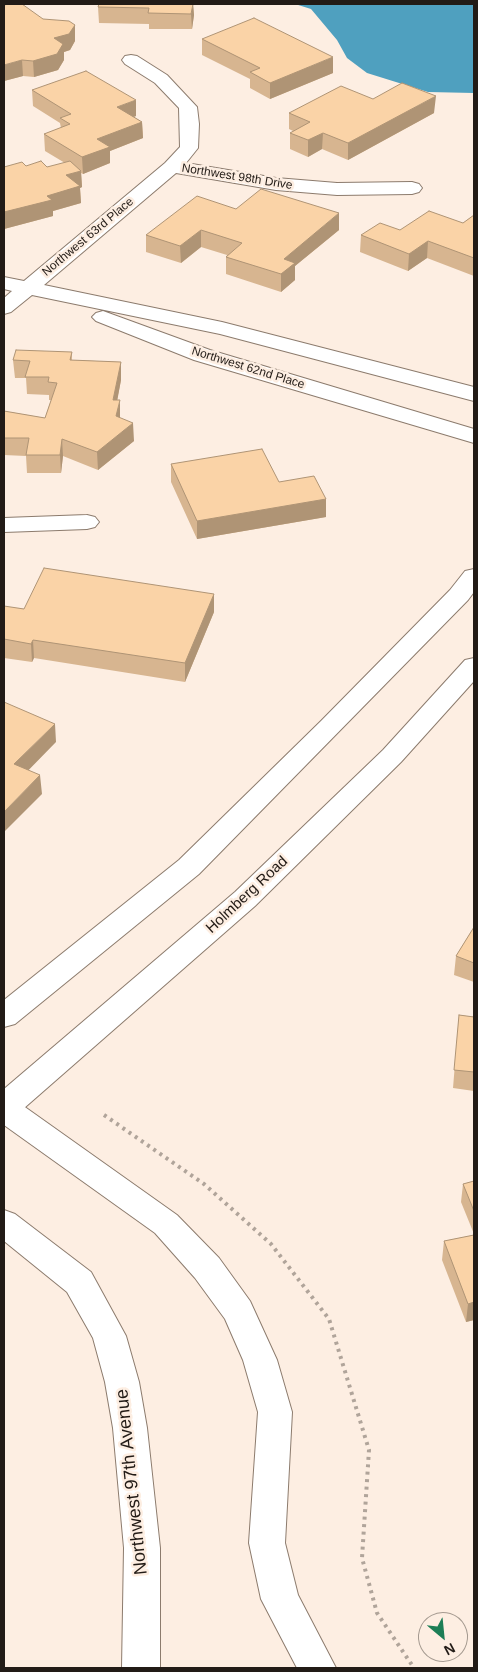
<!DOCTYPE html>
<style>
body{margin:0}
#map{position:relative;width:478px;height:1672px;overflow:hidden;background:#fdeee2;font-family:Helvetica,sans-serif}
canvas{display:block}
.frame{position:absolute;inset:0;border:5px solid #221b16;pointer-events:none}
.north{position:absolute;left:418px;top:1612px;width:50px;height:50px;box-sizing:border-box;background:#fdeee2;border:1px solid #a59a90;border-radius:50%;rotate:152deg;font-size:14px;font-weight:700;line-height:20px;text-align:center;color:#221b16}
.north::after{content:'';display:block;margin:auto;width:18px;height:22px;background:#1d7e56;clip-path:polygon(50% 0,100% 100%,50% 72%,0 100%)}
</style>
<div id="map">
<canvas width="478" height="1672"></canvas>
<div class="frame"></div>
<div class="north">N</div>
</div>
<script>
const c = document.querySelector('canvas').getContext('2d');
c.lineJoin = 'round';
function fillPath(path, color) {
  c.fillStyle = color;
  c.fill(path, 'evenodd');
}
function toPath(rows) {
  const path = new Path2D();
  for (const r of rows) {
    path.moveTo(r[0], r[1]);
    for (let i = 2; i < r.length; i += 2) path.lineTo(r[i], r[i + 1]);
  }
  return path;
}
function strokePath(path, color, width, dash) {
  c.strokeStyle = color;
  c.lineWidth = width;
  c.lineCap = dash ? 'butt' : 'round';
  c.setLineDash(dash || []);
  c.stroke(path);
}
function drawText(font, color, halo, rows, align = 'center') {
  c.font = font + ' Helvetica,sans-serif';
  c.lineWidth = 5;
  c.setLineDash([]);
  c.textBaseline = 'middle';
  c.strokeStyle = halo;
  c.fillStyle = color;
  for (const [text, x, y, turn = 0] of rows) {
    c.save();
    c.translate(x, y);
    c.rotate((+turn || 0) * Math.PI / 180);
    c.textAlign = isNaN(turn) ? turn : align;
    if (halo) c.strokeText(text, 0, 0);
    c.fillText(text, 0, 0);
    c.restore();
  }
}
const water = toPath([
 [295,4,474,4,474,93,428,92,367,73,347,58,337,40,311,9]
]);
const path = toPath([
 [104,1115,204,1184,271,1244,329,1319,369,1450,362,1558,377,1613,414,1668]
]);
const street = toPath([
 [131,55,137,56,167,75,197,107,199,124,198,148,186,163,276,178,337,183,412,182,419,184,422,188,419,192,412,194,337,195,276,190,176,173,44,285,222,322,474,387,474,401,220,334,32,295,11,312,4,314,4,298,12,291,4,289,4,277,24,281,165,163,180,147,179,108,155,83,125,64,122,60,125,56,131,55],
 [103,311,210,350,474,429,474,443,194,360,96,321,92,317,96,313,103,311],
 [87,515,95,517,99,522,95,527,87,529,4,532,4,518,87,515],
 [4,1097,15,1100,177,1215,219,1258,250,1301,277,1360,292,1412,285,1543,298,1595,336,1668,297,1668,261,1599,249,1543,258,1412,243,1360,225,1319,195,1278,155,1233,4,1125,4,1097],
 [4,1210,15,1214,91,1272,126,1336,139,1382,147,1428,160,1548,160,1668,122,1668,124,1548,113,1428,105,1382,93,1338,67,1292,4,1241,4,1210]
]);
const secondary = toPath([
 [474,569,474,592,468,600,199,874,15,1024,4,1027,4,1000,179,860,321,721,450,590,465,571,474,569],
 [474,658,474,681,401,762,255,906,15,1116,4,1119,4,1089,235,892,383,750,465,660,474,658]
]);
const wall = toPath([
 [99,4,193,4,194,15,192,29,149,29,149,24,99,23,98,7],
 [43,19,75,41,70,50,64,52,64,60,58,70,34,77,23,76,4,81],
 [202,39,333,73,270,99,250,88,250,79,202,55],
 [32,90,136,116,134,117,142,122,143,138,110,151,110,163,83,174,81,173,82,187,80,188,81,203,53,211,53,216,4,229,4,167,26,166,47,167,65,163,45,151,44,134,61,128,60,123,33,106],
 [373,99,434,113,348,160,322,149,308,157,290,149,290,133,293,131,289,129,289,113],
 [236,209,339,230,295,266,295,280,281,292,226,274,226,257,227,255,201,247,181,263,146,252,146,235],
 [474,215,474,276,427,258,408,271,360,252,361,235,400,230,463,223],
 [72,352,72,360,121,362,121,380,117,400,120,418,134,441,98,470,63,456,61,473,27,473,26,456,4,455,4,411,45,418,51,400,49,400,49,395,27,394,26,378,15,378,13,360],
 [171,464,279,482,326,499,326,517,197,539,171,482],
 [214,594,214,612,185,682,34,658,32,662,4,658,4,607,24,609],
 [474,927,474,982,454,975,456,956],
 [459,1015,474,1017,474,1091,453,1088],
 [474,1181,474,1234,461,1202,463,1184],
 [474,1235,474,1320,466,1322,442,1260,444,1241]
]);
const shadedWall = toPath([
 [193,4,194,15,192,29,191,14],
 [75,25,75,41,70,50,64,52,64,60,58,70,34,77,33,61,54,38],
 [333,57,333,73,270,99,270,83],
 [22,60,23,76,4,81,4,65],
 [436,96,434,113,348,160,348,143],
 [136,100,136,116,117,123,117,107],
 [142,122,143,138,110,151,110,163,83,174,82,157,97,139],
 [323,133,322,149,308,157,308,140],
 [81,171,82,187,80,188,81,203,53,211,53,216,4,229,4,212,47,196,66,175],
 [339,213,339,230,295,266,295,280,281,292,281,274,284,259],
 [201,230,201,247,181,263,180,246],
 [428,241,427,258,408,271,409,254],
 [121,362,121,380,114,418,113,400],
 [120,400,120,418,116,416],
 [133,423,134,441,98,470,97,452],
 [62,439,63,456,61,473,60,455],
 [326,499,326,517,197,539,197,521],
 [214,594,214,612,185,682,185,663],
 [33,640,34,658,32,662,31,644],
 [55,724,56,742,16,783,14,764],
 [40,775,42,794,4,832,4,812],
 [474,1302,474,1320,466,1322,468,1304]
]);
const building = toPath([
 [9,4,22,4,43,19,69,21,75,25,69,34,54,38,63,44,57,54,33,61,22,60,4,65,4,5,9,4],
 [99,4,193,4,191,14,148,13,149,8,98,7,99,4],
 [254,18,333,57,270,83,250,72,260,68,202,39,254,18],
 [86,71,136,100,117,107,142,122,97,139,110,147,82,157,44,134,70,124,60,118,71,114,32,90,86,71],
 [402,83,436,96,348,143,323,133,308,140,290,133,310,122,289,113,341,86,373,99,402,83],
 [41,161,47,167,70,161,81,171,66,175,80,186,47,196,52,200,4,212,4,167,22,162,26,166,41,161],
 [261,189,339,213,284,259,295,263,281,274,226,257,242,243,201,230,180,246,146,235,197,196,236,209,261,189],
 [429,211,463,223,474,215,474,258,428,241,409,254,361,235,380,223,400,230,429,211],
 [16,350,72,352,70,360,121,362,113,400,120,400,116,416,133,423,97,452,62,439,60,455,26,455,29,438,4,438,4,411,45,418,57,383,48,382,49,377,25,377,30,361,13,360,16,350],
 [262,449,279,482,314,476,326,499,197,521,171,464,262,449],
 [44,568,214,594,185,663,33,640,31,644,4,639,4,606,24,609,44,568],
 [4,702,55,724,14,764,40,775,4,812,4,702],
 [474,927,474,963,456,956,474,927],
 [459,1015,474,1017,474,1072,454,1070,459,1015],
 [474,1181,474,1211,463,1184,474,1181],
 [474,1235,474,1302,468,1304,444,1241,474,1235]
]);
const farStreetnames = [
 ["Northwest 98th Drive",237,177,9],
 ["Northwest 63rd Place",88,237,-40],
 ["Northwest 62nd Place",248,368,17]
];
const streetNames = [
 ["Holmberg Road",247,895,-43]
];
const nearStreetnames = [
 ["Northwest 97th Avenue",132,1482,-96]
];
fillPath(water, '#4fa0bf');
strokePath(street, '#8c7b6d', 2);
strokePath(secondary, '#8c7b6d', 2);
strokePath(path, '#b0a49a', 4, [3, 4.5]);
fillPath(street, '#fff');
fillPath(secondary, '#fff');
fillPath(wall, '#d7b590');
fillPath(shadedWall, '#af9475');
fillPath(building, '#fad3a7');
strokePath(building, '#af9475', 1);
drawText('12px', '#221b16', '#fdeee2', farStreetnames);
drawText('15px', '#221b16', '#fdeee2', streetNames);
drawText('18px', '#221b16', '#fdeee2', nearStreetnames);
</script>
